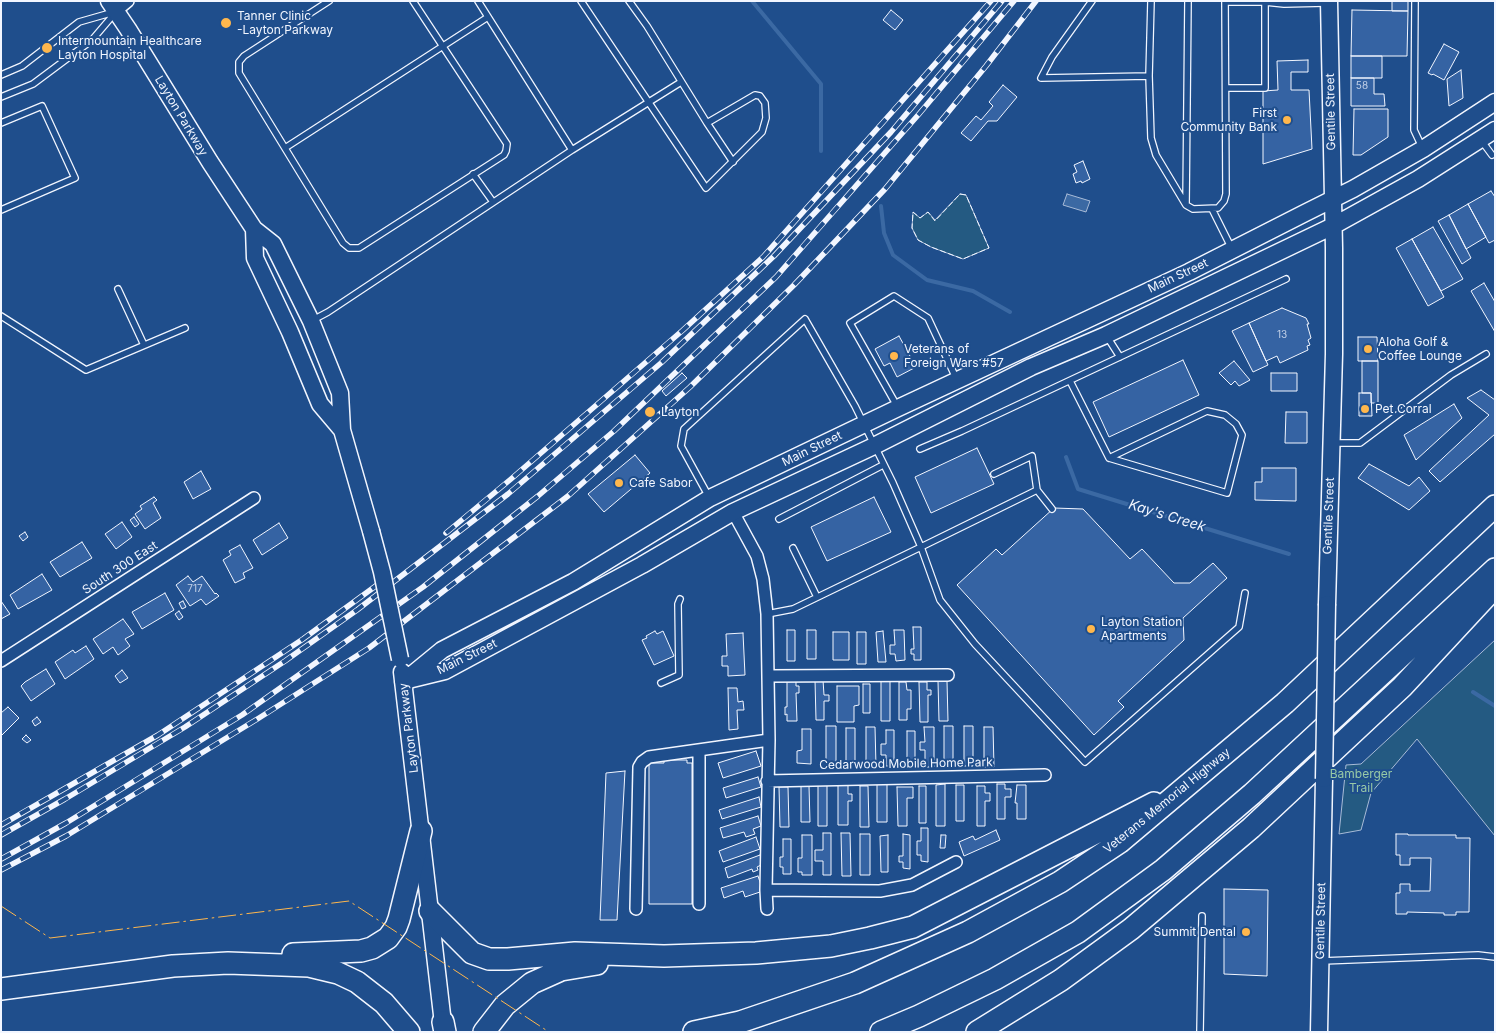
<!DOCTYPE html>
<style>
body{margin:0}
#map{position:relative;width:1496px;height:1033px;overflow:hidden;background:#1f4e8c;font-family:Inter,sans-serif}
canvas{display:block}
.frame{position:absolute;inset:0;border:2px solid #f2f6ff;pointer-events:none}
</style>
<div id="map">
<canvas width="1496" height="1033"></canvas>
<div class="frame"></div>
</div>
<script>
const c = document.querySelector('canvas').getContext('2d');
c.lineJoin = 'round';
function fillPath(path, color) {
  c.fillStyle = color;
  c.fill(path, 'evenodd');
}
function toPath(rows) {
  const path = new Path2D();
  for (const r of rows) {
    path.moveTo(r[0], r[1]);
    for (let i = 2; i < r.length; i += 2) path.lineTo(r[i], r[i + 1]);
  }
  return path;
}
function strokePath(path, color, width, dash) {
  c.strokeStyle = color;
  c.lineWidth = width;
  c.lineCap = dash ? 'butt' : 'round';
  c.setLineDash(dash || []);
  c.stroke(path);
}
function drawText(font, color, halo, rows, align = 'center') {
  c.font = font + ' Inter,sans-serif';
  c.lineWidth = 4;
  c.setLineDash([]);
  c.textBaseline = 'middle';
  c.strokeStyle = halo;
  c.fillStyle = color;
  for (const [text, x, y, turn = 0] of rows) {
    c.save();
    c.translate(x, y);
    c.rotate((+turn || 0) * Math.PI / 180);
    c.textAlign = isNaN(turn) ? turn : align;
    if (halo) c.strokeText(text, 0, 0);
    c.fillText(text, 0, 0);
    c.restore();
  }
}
const green = toPath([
 [960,194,966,195,989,248,963,259,931,247,918,240,912,228,913,212,920,218,928,212,935,220,960,194],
 [1495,640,1495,836,1417,739,1371,793,1361,830,1339,834,1346,765,1361,764,1495,640]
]);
const water = toPath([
 [1067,194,1090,201,1086,212,1063,205,1067,194]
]);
const stream = toPath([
 [752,1,821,84,821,151],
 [881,206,884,233,893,255,927,280,973,291,1010,312],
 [1066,457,1078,489,1289,554],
 [1473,692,1495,706]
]);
const building = toPath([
 [1392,1,1408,1,1408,11,1392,11,1392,1],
 [891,10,903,20,895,30,883,20,891,10],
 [1352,10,1408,11,1407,56,1351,56,1352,10],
 [1444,44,1459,52,1444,80,1433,74,1432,75,1428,73,1444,44],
 [1351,56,1382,56,1382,78,1351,78,1351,56],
 [1308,60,1308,72,1291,72,1291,90,1309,90,1312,149,1263,164,1263,91,1278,90,1277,61,1308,60],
 [1461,70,1463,98,1449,106,1447,79,1461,70],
 [1351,78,1374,78,1374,94,1384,94,1385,106,1351,106,1351,78],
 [1003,85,1017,97,997,121,988,121,971,141,961,133,976,116,981,120,993,106,989,102,1003,85],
 [1354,109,1388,109,1388,137,1361,155,1353,155,1354,109],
 [1083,161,1090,179,1082,183,1081,181,1076,183,1073,174,1077,172,1074,165,1083,161],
 [1491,191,1495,197,1495,240,1489,243,1468,204,1491,191],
 [1468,204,1486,237,1466,249,1449,215,1468,204],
 [1449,215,1471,258,1462,264,1438,221,1449,215],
 [1433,227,1463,279,1441,291,1412,239,1433,227],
 [1412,239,1444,297,1428,306,1396,248,1412,239],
 [1484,283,1495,302,1495,332,1471,291,1484,283],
 [1282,308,1306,318,1309,324,1307,324,1311,338,1308,340,1310,345,1307,346,1308,350,1280,363,1277,356,1266,361,1249,323,1282,308],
 [1249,323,1268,365,1253,372,1232,331,1249,323],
 [899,336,916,367,897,377,890,363,884,366,875,349,899,336],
 [1358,337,1377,337,1378,361,1358,361,1358,337],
 [1183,360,1199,395,1109,437,1093,402,1183,360],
 [1234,361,1250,380,1239,386,1235,381,1231,385,1219,373,1234,361],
 [1362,361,1378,361,1378,403,1371,403,1371,393,1362,393,1362,361],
 [682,373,687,378,666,396,662,391,682,373],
 [1271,373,1297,373,1297,391,1271,391,1271,373],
 [1481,390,1495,400,1495,434,1440,482,1429,471,1489,415,1467,398,1481,390],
 [1359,393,1371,393,1372,416,1359,416,1359,393],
 [1454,404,1462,418,1416,460,1404,435,1454,404],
 [1286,412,1307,412,1307,443,1285,443,1286,412],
 [977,448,994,484,931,513,915,477,977,448],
 [635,455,650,473,604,512,588,494,635,455],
 [1369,464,1409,486,1419,477,1430,491,1409,510,1358,478,1369,464],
 [1262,468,1296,468,1296,501,1255,500,1255,482,1262,482,1262,468],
 [201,471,211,489,193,499,184,482,201,471],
 [154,497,157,500,153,503,161,518,145,529,135,514,142,509,140,506,154,497],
 [874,497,891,532,827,561,811,527,874,497],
 [1054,508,1083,509,1130,559,1142,549,1174,583,1190,583,1213,563,1227,578,1183,618,1184,640,1118,701,1124,707,1094,735,957,585,996,549,1002,555,1054,508],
 [134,517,139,524,135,527,130,520,134,517],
 [122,522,132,537,116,549,105,534,122,522],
 [279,523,288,538,262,555,253,540,279,523],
 [25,532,28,537,23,541,19,536,25,532],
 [82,542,92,558,60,577,50,562,82,542],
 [240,545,253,568,243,573,245,578,235,583,223,560,231,555,229,551,240,545],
 [42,574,52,590,18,609,10,595,42,574],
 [188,576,193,582,202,576,215,594,216,593,219,596,206,605,201,599,190,606,176,585,188,576],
 [165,593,174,610,142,629,132,612,165,593],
 [1,601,10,614,1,619,1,601],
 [183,601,186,607,182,609,179,603,183,601],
 [179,611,183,617,179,620,175,614,179,611],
 [123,619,134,634,125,639,130,646,118,655,113,647,103,654,93,639,123,619],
 [913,627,921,627,921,660,914,660,914,654,911,654,911,649,914,649,913,627],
 [787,630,795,630,795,661,787,661,787,630],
 [807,630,816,630,816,659,807,659,807,630],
 [894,630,904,630,905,660,896,661,895,654,890,654,890,645,895,645,894,630],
 [655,631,657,634,663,631,674,656,654,665,642,640,647,638,646,636,655,631],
 [883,631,886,662,878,662,876,632,883,631],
 [833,632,849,632,849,660,833,660,833,632],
 [857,632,866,632,866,664,857,664,857,632],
 [743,633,745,675,728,676,728,666,722,666,722,656,727,656,726,634,743,633],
 [86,646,94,659,65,679,55,662,73,650,75,653,86,646],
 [46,669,55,684,31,701,21,686,25,682,46,669],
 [122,670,128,678,120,683,115,676,122,670],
 [815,680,823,680,824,695,829,695,829,701,824,701,824,720,816,720,815,680],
 [787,681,796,681,796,686,799,686,799,693,796,693,797,721,787,721,787,714,785,715,785,707,787,707,787,681],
 [881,681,890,681,890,721,881,721,881,681],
 [938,681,947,681,948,721,939,721,938,681],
 [899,682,906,682,907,690,911,690,911,709,907,709,907,720,899,720,899,682],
 [919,682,927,682,927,690,931,690,931,695,928,695,928,722,920,722,919,682],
 [863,684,870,684,870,713,863,713,863,684],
 [837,686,859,686,859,705,854,706,854,722,837,722,837,686],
 [728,688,737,688,738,702,743,701,744,710,737,710,738,729,729,730,728,688],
 [8,707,19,718,1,736,1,713,8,707],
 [37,717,41,722,35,726,32,721,37,717],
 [826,726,836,726,836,766,826,766,826,726],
 [944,726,953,726,953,766,944,766,944,726],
 [964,726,973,726,973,766,964,766,964,726],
 [866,727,875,727,876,766,866,766,866,727],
 [924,727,934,727,934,767,925,767,925,750,920,750,920,742,925,742,924,727],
 [984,727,993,727,994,767,984,767,984,727],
 [846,728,855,728,855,763,846,763,846,728],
 [802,729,811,729,811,764,797,763,797,751,802,750,802,729],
 [886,730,894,730,894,766,886,766,886,755,881,755,881,744,886,744,886,730],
 [907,731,915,731,915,765,907,765,907,731],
 [26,735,31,740,27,743,22,739,26,735],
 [756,751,761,766,723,778,718,763,756,751],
 [664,760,687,760,687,763,692,763,692,904,649,904,649,763,664,763,664,760],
 [625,771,617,920,600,920,606,773,625,771],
 [758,777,761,787,726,798,723,788,758,777],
 [877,784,887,784,887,822,877,822,877,784],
 [945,784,945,826,936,826,936,785,945,784],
 [997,784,1005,784,1005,789,1011,789,1011,797,1005,797,1005,819,997,819,997,784],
 [818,785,827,785,827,826,818,826,818,785],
 [838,785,848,785,848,794,852,794,852,801,848,801,848,825,838,825,838,785],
 [956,785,964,785,964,821,956,821,956,785],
 [1017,785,1026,785,1026,819,1017,819,1017,803,1015,803,1017,785],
 [801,786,809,786,810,822,801,822,801,786],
 [860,786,868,786,869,827,860,827,860,786],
 [919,786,926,786,926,823,919,823,919,786],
 [977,786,985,786,985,793,990,793,990,801,985,801,985,826,977,826,977,786],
 [779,787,788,787,789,827,780,827,779,787],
 [897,787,913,787,913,798,907,798,907,826,898,826,897,787],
 [759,797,761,807,722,819,719,810,759,797],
 [758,816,761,826,753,829,755,834,746,837,744,832,723,838,720,828,758,816],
 [921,828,928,828,928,862,921,861,921,855,917,855,917,841,921,841,921,828],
 [996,830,1000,840,964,856,959,842,973,836,975,840,996,830],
 [823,833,831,833,831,875,823,875,823,861,815,861,815,850,823,850,823,833],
 [841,833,850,833,851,876,842,876,841,833],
 [860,834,870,834,870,875,860,875,860,834],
 [903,834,910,835,910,869,903,868,903,862,899,862,899,856,903,856,903,834],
 [1396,834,1408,834,1408,835,1456,835,1456,838,1470,838,1469,912,1456,912,1456,915,1444,915,1444,913,1407,912,1407,914,1396,914,1396,893,1400,893,1400,884,1410,884,1410,891,1430,891,1431,858,1410,858,1410,865,1400,865,1400,855,1396,855,1396,834],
 [802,835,812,835,812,875,802,875,802,872,798,872,798,858,802,858,802,835],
 [888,835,888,872,881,872,880,836,888,835],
 [941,835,946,835,945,848,940,848,941,835],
 [756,837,760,849,723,862,719,851,756,837],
 [783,839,791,839,791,874,783,874,783,867,780,867,780,857,783,857,783,839],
 [760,855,763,864,757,867,758,870,753,872,752,869,728,878,725,868,760,855],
 [758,876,763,891,745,897,743,891,724,898,721,888,758,876],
 [1224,889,1268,890,1267,976,1224,974,1224,889]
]);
const lane = toPath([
 [329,1,244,56,239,62,239,73,343,243,349,248,359,248,504,155,506,151,507,144,413,1],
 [581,1,706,188,762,132,766,118,765,103,760,96,755,95,707,123,647,26,629,1],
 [1092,1,1052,57,1041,78,1149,76],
 [1151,1,1149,76,1151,138,1156,155,1186,205,1193,209,1218,208,1224,201,1226,194,1225,2,1265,2,1284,4,1326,3],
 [1415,1,1414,130,1422,147],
 [1,75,22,66,79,22,114,12],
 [1226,88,1265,88,1265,2],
 [1,97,33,84,92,40,115,13],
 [1,123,42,106,75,178,1,210],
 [707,123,733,162],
 [1481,140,1492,155],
 [285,148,488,17],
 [572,150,681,82],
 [473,174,493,202],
 [1186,204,1188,1],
 [1212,209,1232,249],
 [118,289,144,345],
 [1,316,86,370,185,328],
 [313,320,328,312,572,150,478,1],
 [1106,335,1120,357],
 [1070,381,1109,458,1227,493,1242,435,1236,424,1225,415,1207,411,1109,458],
 [897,406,850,323,894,296,928,318,956,378],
 [1333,443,1360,443,1451,375,1486,354],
 [920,449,962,431,1286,279],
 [994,474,1032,456,1037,490,1052,509],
 [709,497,681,446,684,429,805,319,855,406,893,483,921,547,1037,490],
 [779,519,883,465],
 [793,548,817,597],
 [767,614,793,609,921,547,940,600,975,644,1085,762,1239,627,1245,593],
 [661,683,679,675,678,604,680,599],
 [1322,961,1478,955,1495,957],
 [1200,1032,1202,916]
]);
const street = toPath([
 [116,11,128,1],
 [733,512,757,556,763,579,767,614,769,740,766,890,767,909],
 [1,661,254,498],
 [769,676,948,675],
 [767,781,1045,775],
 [766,890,880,891,912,885,956,862],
 [699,904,699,751],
 [636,909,639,767,642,762,649,757,769,740]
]);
const secondary = toPath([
 [109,1,128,29,210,162,254,229,273,244,311,321,340,393,342,430,371,531],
 [254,229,255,258,290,332,320,404,342,430],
 [1327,604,1334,354,1334,248,1329,1],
 [402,672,444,1032],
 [408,680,445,671,642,565,733,512,874,446,1031,367,1106,335,1333,226,1418,179,1495,130],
 [403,682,442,650,573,582,710,498,898,408,1189,272,1305,213,1353,189,1423,149,1495,102],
 [1319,1032,1324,779]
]);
const highway = toPath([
 [430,911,472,953,489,959,508,959,575,953,664,956,756,953,831,946,870,938,913,927,1154,803],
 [293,954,361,951,372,948,388,938,396,927,399,919,421,831],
 [1,989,173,966,228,963,309,966,338,973,357,982,384,1003,409,1032],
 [443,1022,445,1032],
 [484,1032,505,1005,532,983,561,970,597,964],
 [694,1032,740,1022,855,983,968,932,1060,882,1120,842,1285,703,1495,506],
 [881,1032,919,1016,995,979,1078,932,1163,870,1252,794,1495,569],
 [977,1032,1061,980,1131,929,1251,828,1402,687,1495,587]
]);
const rail = toPath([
 [446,533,511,479,683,330,763,257,991,1],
 [1,825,158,735,303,639,388,577],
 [1,835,65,799,185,727,285,661,357,610,508,494,661,363,774,256,891,132,1002,1],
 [1,859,66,823,242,715,423,587,538,496,614,431,776,277,919,114,1014,1],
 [1,870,66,836,259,718,369,648,568,496,690,387,794,285,885,189,986,66,1036,1]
]);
const secondaryBridge = toPath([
 [371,531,382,572,400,659],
 [1324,779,1327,604]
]);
const fence = toPath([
 [960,194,966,195,989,248,963,259,931,247,918,240,912,228,913,212,920,218,928,212,935,221,960,194]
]);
const power = toPath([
 [1,906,50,938,349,901,549,1032]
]);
const markers = [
 [226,23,6,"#ffb74d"],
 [47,48,6,"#ffb74d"],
 [1287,120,5,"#ffb74d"],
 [1368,349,5,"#ffb74d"],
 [894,356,5,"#ffb74d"],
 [1365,409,5,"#ffb74d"],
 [650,412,6,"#ffb74d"],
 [619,483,5,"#ffb74d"],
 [1091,629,5,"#ffb74d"],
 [1246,932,5,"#ffb74d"]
];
const numberNames = [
 ["58",1362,86],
 ["13",1282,335],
 ["717",195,589]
];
const poiNames = [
 ["Tanner Clinic",237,16],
 ["-Layton Parkway",237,30],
 ["Intermountain Healthcare",58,41],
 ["Layton Hospital",58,55],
 ["First",1277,113,"right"],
 ["Community Bank",1277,127,"right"],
 ["Aloha Golf &",1378,342],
 ["Coffee Lounge",1378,356],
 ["Veterans of",904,349],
 ["Foreign Wars #57",904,363],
 ["Pet Corral",1375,409],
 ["Layton",661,412],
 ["Cafe Sabor",629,483],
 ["Layton Station",1101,622],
 ["Apartments",1101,636],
 ["Summit Dental",1236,932,"right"]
];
const streetNames = [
 ["Gentile Street",1331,112,-91],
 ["Layton Parkway",181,116,59],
 ["Main Street",1178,276,-25],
 ["Main Street",812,449,-26],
 ["Gentile Street",1329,516,-88],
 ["South 300 East",120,568,-33],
 ["Main Street",467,657,-26],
 ["Layton Parkway",409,728,-97],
 ["Cedarwood Mobile Home Park",906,764,-1],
 ["Veterans Memorial Highway",1167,801,-39],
 ["Gentile Street",1321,921,-89]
];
const parkNames = [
 ["Bamberger",1361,774],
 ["Trail",1361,788]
];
const waterNames = [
 ["Kay's Creek",1167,516,17]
];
fillPath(green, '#245a82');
strokePath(green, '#a8bbd7', 1);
fillPath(water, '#3b69a3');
strokePath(water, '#a8bbd7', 1);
strokePath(stream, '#3b69a3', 4);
fillPath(building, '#3563a3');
strokePath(building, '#f2f6ff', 1);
strokePath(lane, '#f2f6ff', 8);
strokePath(street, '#f2f6ff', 14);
strokePath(secondary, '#f2f6ff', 19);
strokePath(highway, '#f2f6ff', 24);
strokePath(lane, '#1f4e8c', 5.5);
strokePath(street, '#1f4e8c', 11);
strokePath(secondary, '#1f4e8c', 16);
strokePath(highway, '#1f4e8c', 21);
strokePath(rail, '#f2f6ff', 5.5);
strokePath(rail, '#1f4e8c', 4, [11]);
strokePath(secondaryBridge, '#f2f6ff', 19, []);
strokePath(secondaryBridge, '#1f4e8c', 16);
strokePath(fence, '#f2f6ff', 1, [6, 2.5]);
strokePath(power, '#ffb74d', 1, [18, 4, 2.5, 4]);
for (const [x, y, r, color] of markers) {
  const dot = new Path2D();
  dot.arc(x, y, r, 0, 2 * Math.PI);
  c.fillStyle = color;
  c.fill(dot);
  strokePath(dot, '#1f4e8c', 2);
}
drawText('10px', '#c3d1e8', null, numberNames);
drawText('12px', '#f2f6ff', '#1f4e8c', poiNames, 'left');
drawText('12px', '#f2f6ff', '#1f4e8c', streetNames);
drawText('12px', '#97c8a6', '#1f4e8c', parkNames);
drawText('italic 14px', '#f2f6ff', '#1f4e8c', waterNames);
</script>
